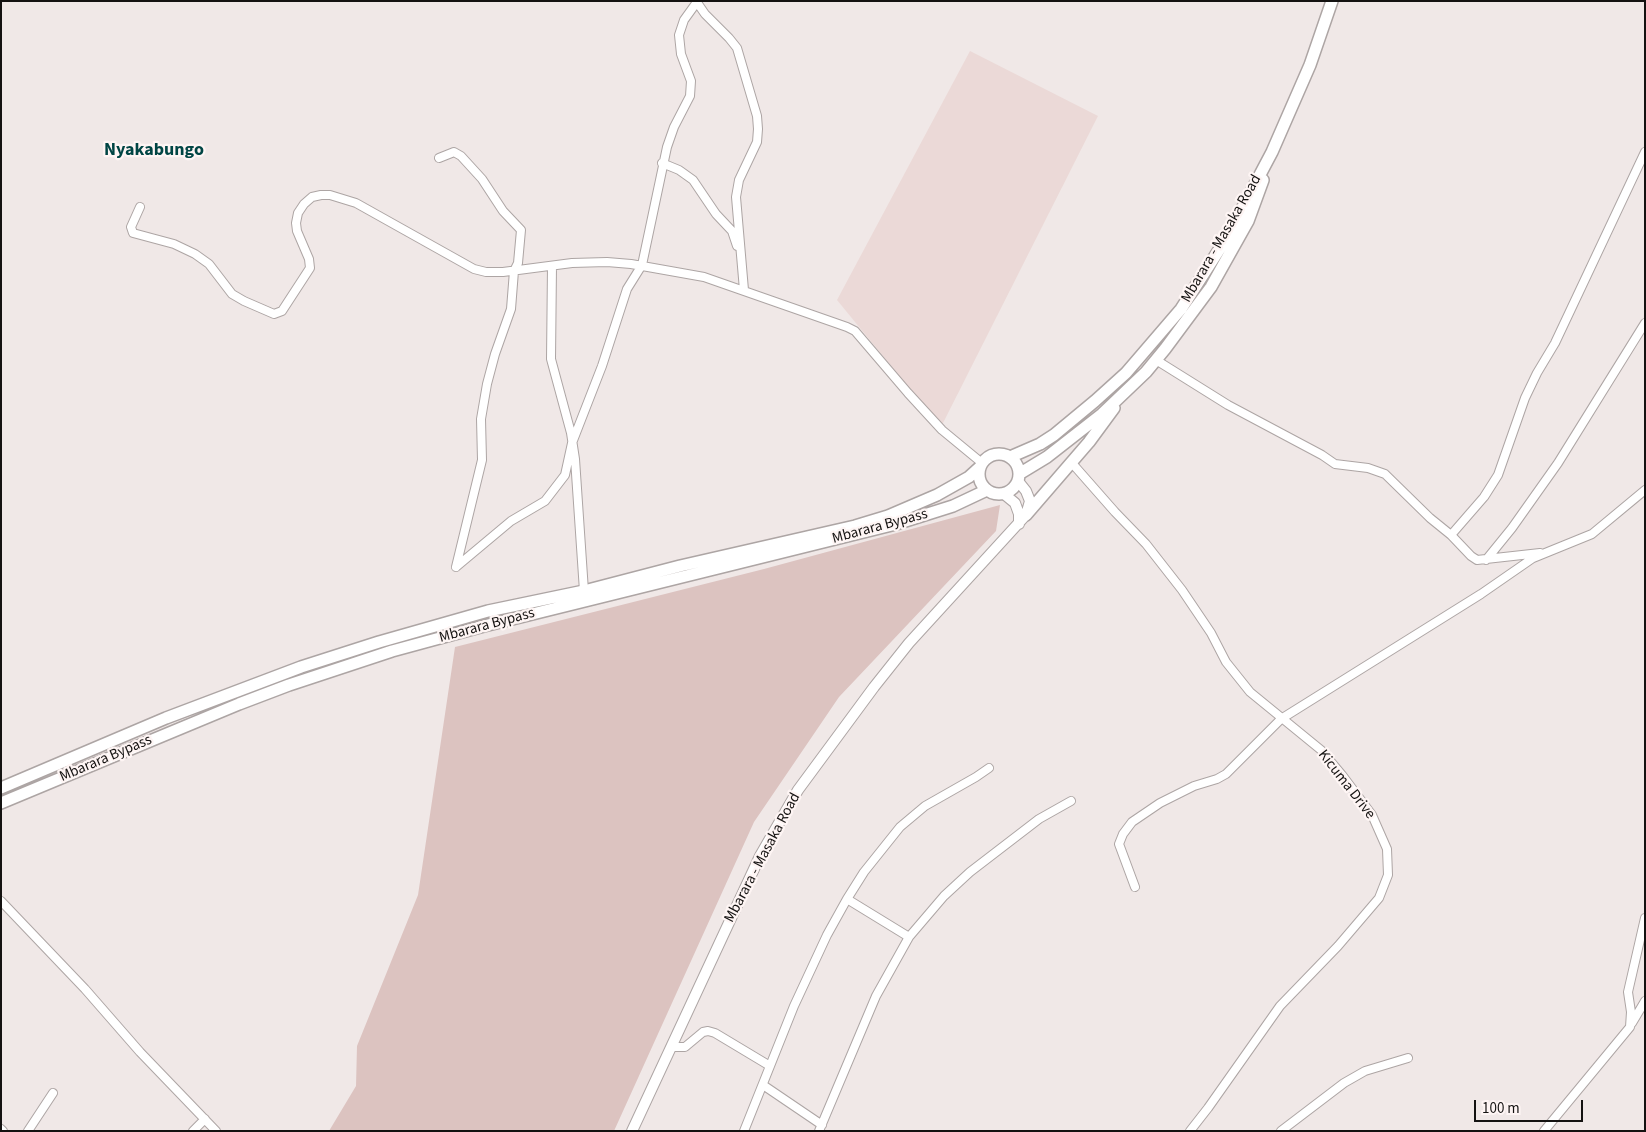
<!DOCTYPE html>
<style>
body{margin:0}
#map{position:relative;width:1646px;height:1132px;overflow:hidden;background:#f0e8e7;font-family:"Source Sans 3",sans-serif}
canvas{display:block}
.frame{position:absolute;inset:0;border:2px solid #141211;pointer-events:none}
.scale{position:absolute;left:1474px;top:1100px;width:109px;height:22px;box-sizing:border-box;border:2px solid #141211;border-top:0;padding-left:6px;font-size:15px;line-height:18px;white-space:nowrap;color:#141211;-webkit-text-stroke:4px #fef5f4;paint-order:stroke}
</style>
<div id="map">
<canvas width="1646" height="1132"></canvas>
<div class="frame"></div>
<div class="scale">100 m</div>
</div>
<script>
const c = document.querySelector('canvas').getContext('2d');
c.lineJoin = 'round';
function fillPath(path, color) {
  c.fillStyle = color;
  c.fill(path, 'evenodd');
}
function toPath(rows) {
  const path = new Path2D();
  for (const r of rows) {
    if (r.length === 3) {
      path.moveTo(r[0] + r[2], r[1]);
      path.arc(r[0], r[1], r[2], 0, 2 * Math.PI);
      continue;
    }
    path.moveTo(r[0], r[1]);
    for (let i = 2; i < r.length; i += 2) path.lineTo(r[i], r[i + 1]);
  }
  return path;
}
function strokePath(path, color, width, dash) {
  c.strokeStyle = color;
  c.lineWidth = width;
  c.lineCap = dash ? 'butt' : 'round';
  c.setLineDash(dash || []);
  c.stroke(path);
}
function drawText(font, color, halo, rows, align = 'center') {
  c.font = font + ' "Source Sans 3",sans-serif';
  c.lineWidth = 4.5;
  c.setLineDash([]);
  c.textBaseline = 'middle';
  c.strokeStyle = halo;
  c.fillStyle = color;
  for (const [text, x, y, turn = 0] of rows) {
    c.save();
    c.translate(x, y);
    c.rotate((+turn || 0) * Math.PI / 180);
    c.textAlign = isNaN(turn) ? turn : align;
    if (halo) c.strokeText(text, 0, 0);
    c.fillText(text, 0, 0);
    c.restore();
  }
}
const built = toPath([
 [970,51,1098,116,941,427,837,300]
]);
const green = toPath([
 [1000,505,996,531,839,697,754,822,614,1131,329,1131,356,1086,357,1046,418,895,455,647,764,569]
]);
const minor = toPath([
 [696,1,705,14,729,38,737,48,757,116,758,129,757,142,739,180,736,197,744,290],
 [439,158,454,152,461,156,482,179,503,211,521,230,518,263,514,271,511,309,495,354,487,384,481,419,482,460,456,567],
 [662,163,679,170,693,180,716,214,732,231,737,246],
 [140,207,131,227,133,233,174,244,195,254,209,264,232,294,244,301,274,314,282,311,310,268,309,259,297,231,296,223,298,213,304,204,312,197,321,195,330,195,356,203,474,269,486,272,503,272,572,263,607,262,631,264,704,277,847,327,855,331,908,393,942,430,982,463],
 [552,266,551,359,571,433,575,459,584,591],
 [1156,360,1228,405,1322,455,1335,464,1368,468,1385,474,1430,518,1451,535,1471,556,1477,560,1540,553],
 [1071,462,1115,512,1146,544,1182,590,1211,633,1226,662,1250,692,1321,750,1342,775,1372,815,1387,849,1388,875,1379,898,1338,946,1280,1006,1208,1108,1190,1131],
 [1451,535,1484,497,1498,475,1525,398,1537,373,1555,343,1645,152],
 [1486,560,1512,528,1558,463,1645,323],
 [456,567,511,521,545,501,565,475,572,443,602,366,627,289,642,265,667,147,674,127,690,96,691,81,681,54,679,35,684,20,697,2],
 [1135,887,1119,844,1123,834,1132,822,1160,803,1194,786,1217,779,1226,774,1281,719,1481,594,1533,558,1592,534,1645,490],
 [847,899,909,937],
 [1,901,85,989,140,1052,216,1131],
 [1632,1023,1645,1001],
 [671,1047,685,1047,703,1032,708,1031,715,1033,770,1066],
 [763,1085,822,1125],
 [1,1129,3,1131],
 [28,1131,53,1093],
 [193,1131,205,1119],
 [744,1131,794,1006,827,935,847,899,864,872,900,827,925,806,976,777,989,768],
 [819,1131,876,996,909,937,944,896,970,872,1039,819,1071,801],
 [1281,1131,1344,1083,1365,1071,1408,1058],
 [1544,1131,1630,1027,1631,1012,1628,992,1645,918]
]);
const major = toPath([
 [1004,494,1015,503,1019,514,1019,524],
 [632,1131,760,856,798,790,874,687,909,643,1026,515,1030,501,1026,491,1018,481]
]);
const highway = toPath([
 [999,474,20],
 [1010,457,1040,444,1054,435,1095,401,1126,373,1181,309,1226,239,1272,152,1310,65,1332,1],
 [1019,474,1047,457,1102,414,1146,372,1165,349,1211,287,1248,221,1263,180],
 [1026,515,1089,442,1114,408],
 [1,788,166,718,301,667,379,642,488,611,584,591,680,566,855,526,888,516,937,495,969,477,980,467],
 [1,803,239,704,289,685,392,651,484,626,896,524,953,506,987,490]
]);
const streetNames = [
 ["Mbarara - Masaka Road",1222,239,-60],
 ["Mbarara Bypass",880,527,-15],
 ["Mbarara Bypass",487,626,-15],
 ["Mbarara Bypass",106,759,-23],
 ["Kicuma Drive",1346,785,52],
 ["Mbarara - Masaka Road",763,858,-62]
];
const quarterNames = [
 ["Nyakabungo",154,151]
];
fillPath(built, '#ebd9d7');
fillPath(green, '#dcc3c0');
strokePath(minor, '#ada5a4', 10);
strokePath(major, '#ada5a4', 12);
strokePath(highway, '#ada5a4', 14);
strokePath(minor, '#fff', 8);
strokePath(major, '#fff', 10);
strokePath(highway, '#fff', 11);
drawText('15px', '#141211', '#fef5f4', streetNames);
drawText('bold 18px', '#004544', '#fef5f4', quarterNames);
</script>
